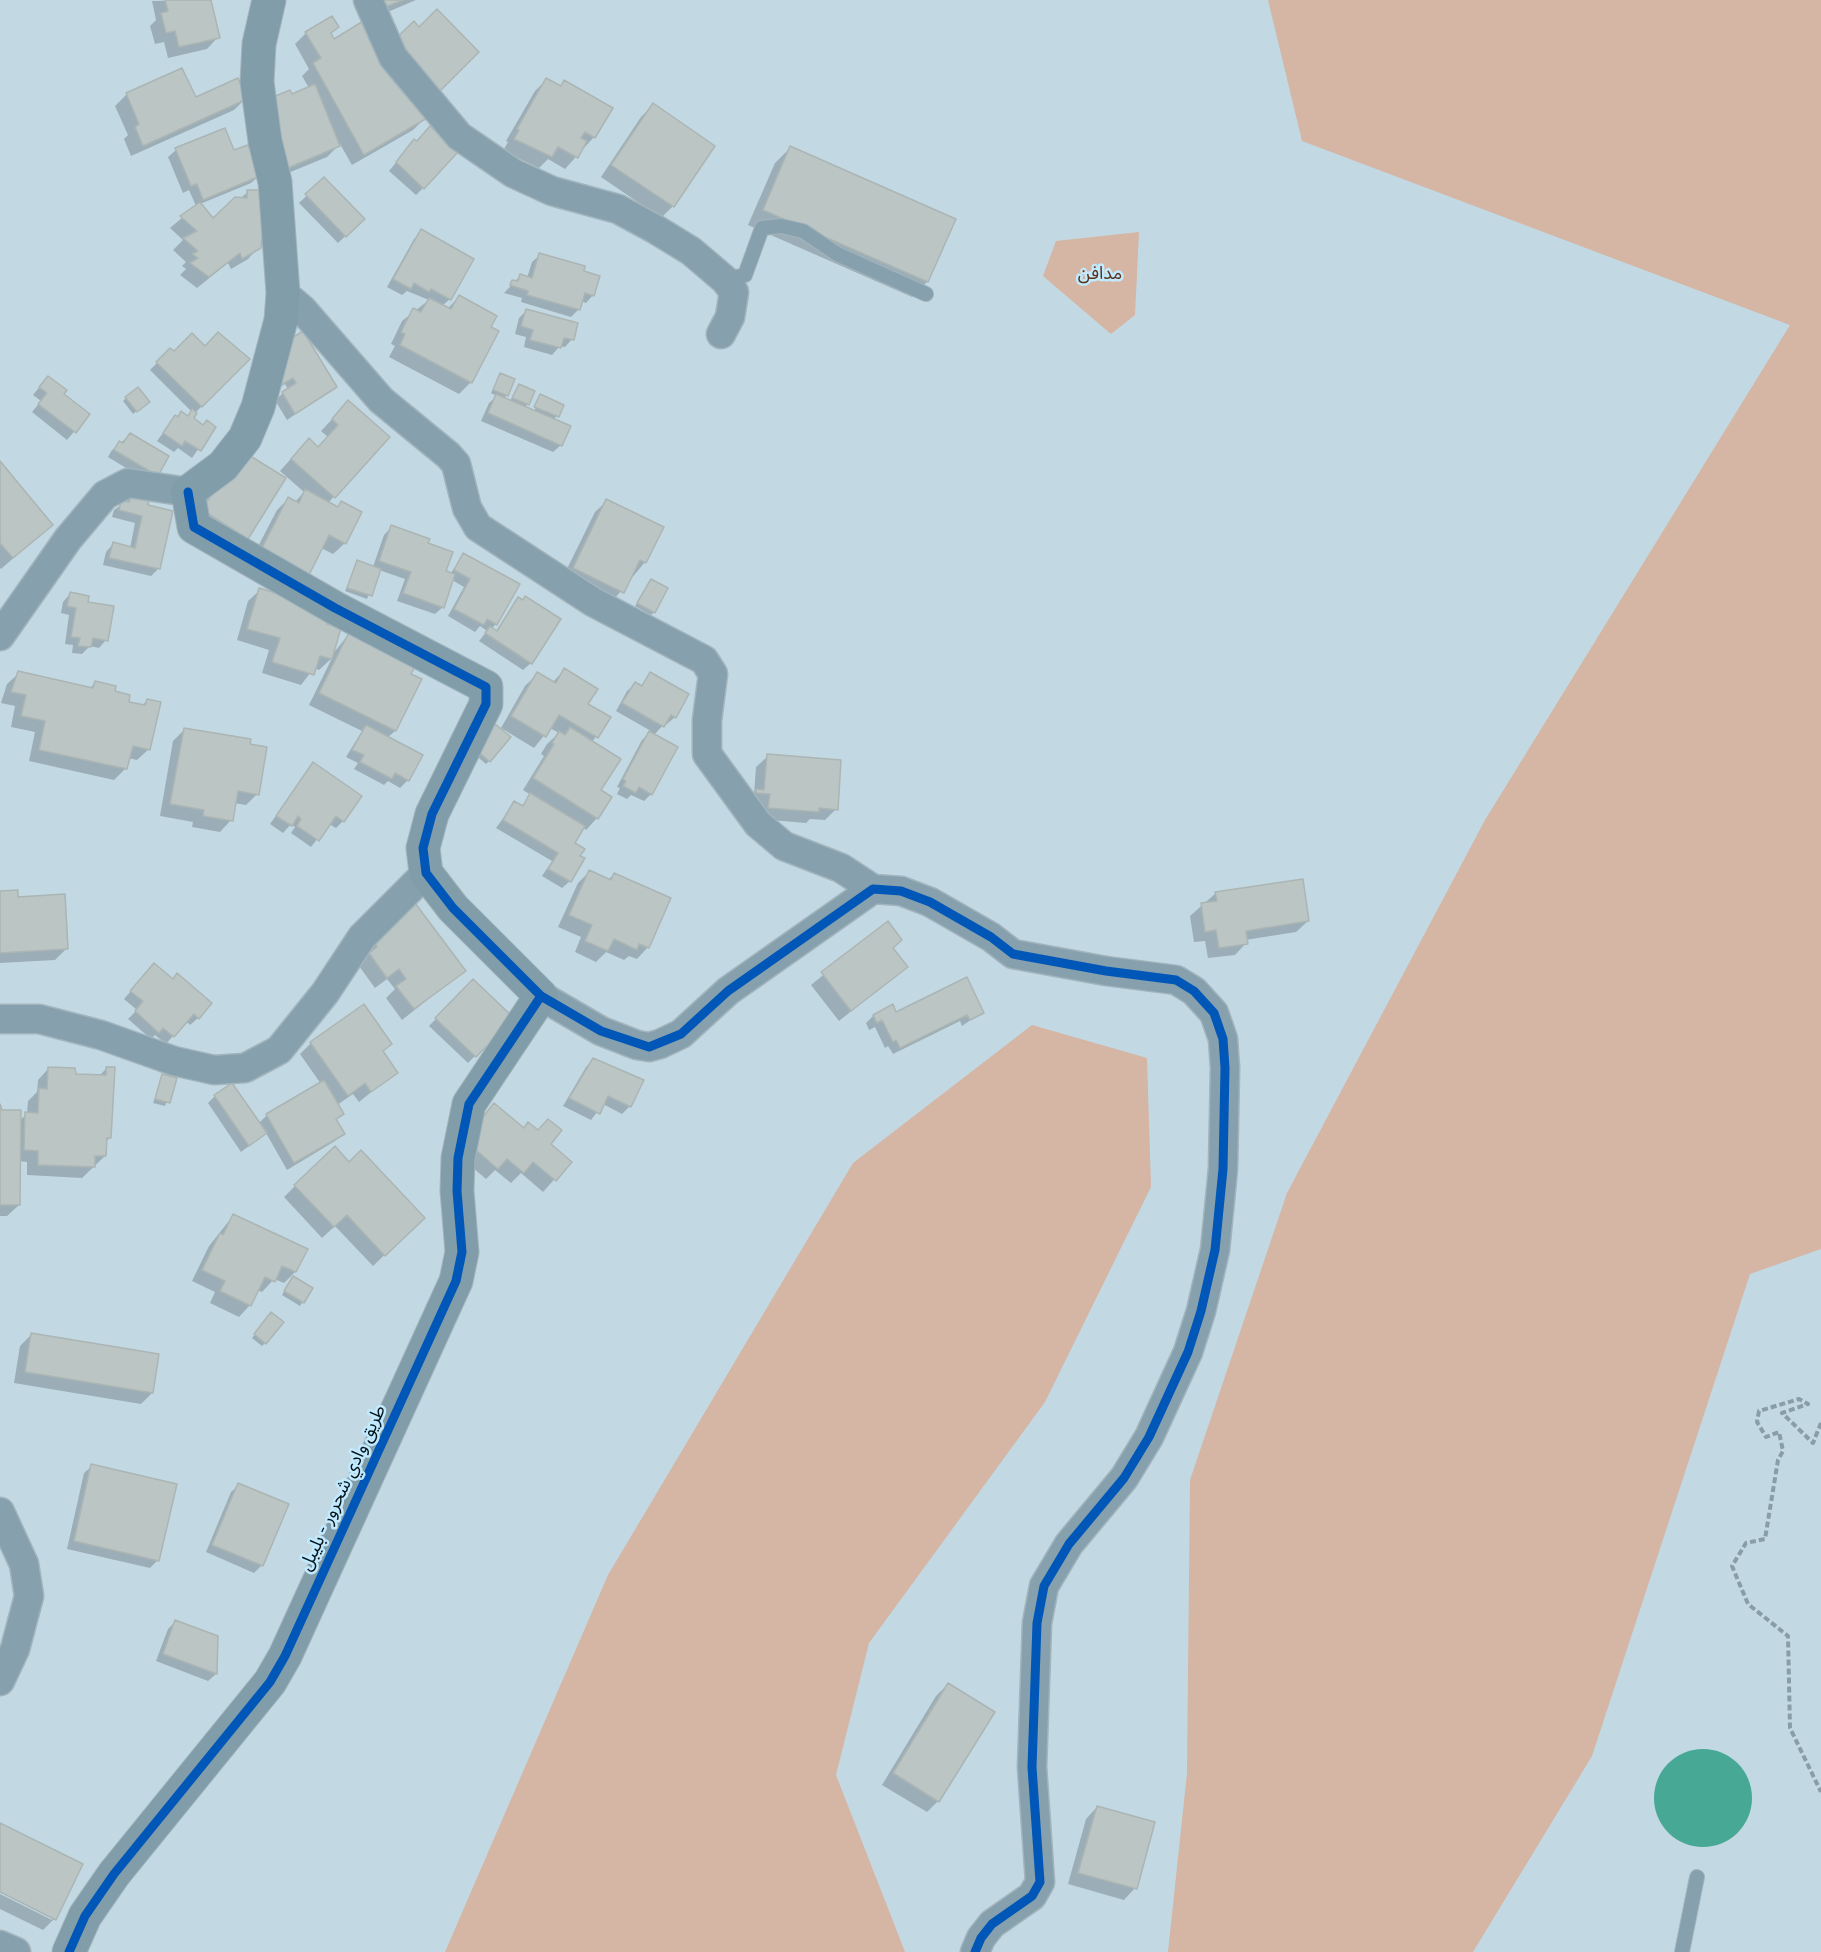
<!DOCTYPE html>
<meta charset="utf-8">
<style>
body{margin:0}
canvas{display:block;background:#c2d8e3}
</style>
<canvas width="1821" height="1952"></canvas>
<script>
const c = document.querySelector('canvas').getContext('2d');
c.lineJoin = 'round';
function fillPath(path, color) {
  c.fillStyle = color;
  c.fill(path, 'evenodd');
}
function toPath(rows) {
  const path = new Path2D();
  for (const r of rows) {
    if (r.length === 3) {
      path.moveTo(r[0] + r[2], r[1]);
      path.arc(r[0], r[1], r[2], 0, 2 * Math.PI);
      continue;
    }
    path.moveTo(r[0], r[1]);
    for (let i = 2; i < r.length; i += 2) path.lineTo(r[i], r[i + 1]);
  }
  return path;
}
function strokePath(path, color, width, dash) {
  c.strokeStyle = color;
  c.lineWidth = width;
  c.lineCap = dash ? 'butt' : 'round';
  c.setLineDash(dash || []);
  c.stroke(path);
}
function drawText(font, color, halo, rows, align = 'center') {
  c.font = font + ' "Fira Sans Condensed","Noto Sans Arabic",sans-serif';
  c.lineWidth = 5;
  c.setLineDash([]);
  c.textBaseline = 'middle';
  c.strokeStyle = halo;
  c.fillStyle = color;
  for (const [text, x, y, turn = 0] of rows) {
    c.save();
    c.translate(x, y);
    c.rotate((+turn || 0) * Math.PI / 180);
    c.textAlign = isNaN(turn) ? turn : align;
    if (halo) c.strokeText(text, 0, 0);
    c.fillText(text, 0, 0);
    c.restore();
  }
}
const green = toPath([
 [1268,0,1821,0,1821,1249,1750,1274,1592,1756,1473,1952,1168,1952,1187,1773,1190,1480,1287,1193,1485,820,1790,325,1302,141],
 [1139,232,1135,315,1111,334,1043,276,1056,241],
 [1032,1025,1147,1058,1151,1187,1045,1402,869,1643,836,1775,905,1952,445,1952,608,1575,853,1163]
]);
const water = toPath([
 [1703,1798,49]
]);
const shadow = toPath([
 [210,0,218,37,207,49,168,58,164,42,155,44,150,26,156,20,152,1],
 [360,0,416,0,369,20],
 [337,27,330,34,334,41,425,118,413,130,352,165,340,144,327,157,276,178,291,96,309,88,302,76,309,69,295,44,306,33],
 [546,80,559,87,565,82,594,137,565,169,548,159,539,168,503,151,508,142,506,141,535,91],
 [127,94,195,99,245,99,234,110,131,156,124,139,128,135,115,106],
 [653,105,713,147,673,206,661,218,601,177,641,117],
 [414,141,423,188,416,195,389,171],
 [790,148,927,282,912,297,748,225,775,163],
 [176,150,233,152,259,176,251,183,200,204,213,221,248,192,259,247,248,259,231,269,228,263,197,288,180,275,186,269,182,266,186,262,173,250,183,240,170,228,196,206,189,190,183,193,168,157],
 [324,179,363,219,338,243,299,203],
 [421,231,450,299,442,306,447,309,459,297,489,328,471,382,459,394,389,357,395,346,391,344,402,321,429,300,407,291,402,295,387,287,414,239],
 [540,255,582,272,593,295,586,303,581,301,579,309,571,317,521,302,522,298,504,293,520,276,527,278,532,262],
 [526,311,572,339,565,347,560,346,552,355,524,347,526,337,515,334,519,318],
 [205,348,248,359,195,413,191,419,202,426,214,427,192,458,178,448,174,452,157,441,175,417,181,413,187,417,192,412,150,370,170,350,174,354],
 [269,372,335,387,287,420,275,400,288,389,285,384,270,393],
 [500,375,507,395,504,398,510,401,519,385,533,392,525,408,533,415,540,396,562,406,554,420,561,445,553,452,481,421,489,403,497,396,491,393],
 [41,385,62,394,88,415,67,440,32,412,41,401,33,395],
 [126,398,144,405,133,414,123,401],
 [337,414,387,437,328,503,337,507,341,502,345,543,333,554,321,548,250,562,277,510,288,499,295,502,304,492,280,471,297,452,318,448,328,437,321,431],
 [130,435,167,457,149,482,108,457,112,450],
 [0,463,51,525,1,569,0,568],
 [228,463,247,538,236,549,192,522],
 [131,498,147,502,158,569,151,576,103,565,106,552,113,544,130,548,135,523,112,517,114,510],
 [607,501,662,527,645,562,611,603,562,579,595,512],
 [392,527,426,544,444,572,450,574,464,555,496,624,491,629,495,632,519,599,531,663,523,670,479,641,487,631,480,626,475,632,448,616,464,587,452,580,443,607,435,614,397,601,405,579,379,570,367,599,345,591,358,562,373,567,384,535],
 [651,580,654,612,651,615,635,606],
 [260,590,325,625,332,655,352,630,395,731,387,738,408,780,400,788,388,781,384,785,354,769,358,763,346,757,362,731,309,705,332,658,319,670,314,668,301,685,262,673,269,650,237,640,248,601],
 [70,594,86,603,106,640,99,648,90,646,82,654,72,653,73,645,65,644,69,615,61,613,63,602],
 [564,670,586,705,609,718,592,742,599,791,597,818,586,830,582,827,573,844,570,881,562,888,542,876,552,861,496,828,514,803,521,807,531,795,523,790,544,756,541,754,547,744,559,733,550,728,534,748,501,728,525,686,537,674,552,683],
 [19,673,90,688,95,683,127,703,142,706,147,700,149,749,137,760,128,758,126,768,114,780,29,761,35,732,11,727,15,706,1,703,7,684],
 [650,674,675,717,667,724,665,723,654,735,651,794,644,801,631,795,627,799,617,794,620,788,617,787,642,740,651,731,616,711,627,691,635,684,640,687],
 [492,729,489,761,486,764,473,753],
 [184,730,257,794,246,805,234,803,231,820,220,832,192,827,193,822,160,816,173,741],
 [768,756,836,809,825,820,810,819,806,823,758,819,745,802,754,794,756,767],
 [313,764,343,821,336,828,329,824,311,847,291,833,295,827,291,824,283,833,270,824],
 [589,872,608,880,614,874,648,947,637,959,629,956,624,960,606,952,596,962,575,952,581,937,558,927,578,883],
 [0,892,17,899,66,949,55,960,0,963],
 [1216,893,1308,921,1296,932,1245,940,1246,943,1235,955,1208,958,1205,941,1194,942,1190,916],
 [887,923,892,949,906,967,839,1021,811,985],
 [370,938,464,971,402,1020,386,998,395,989,387,979,375,988,359,966,366,958,359,949],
 [154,965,198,1018,190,1025,186,1021,166,1044,155,1035,151,1039,128,1019,137,1010,124,999],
 [473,981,512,1018,468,1063,429,1026],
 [982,1012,962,1026,960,1021,893,1054,888,1046,885,1048,875,1027,869,1030,866,1023,873,1016],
 [311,1043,390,1044,382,1052,396,1072,359,1102,353,1094,337,1105,342,1114,335,1121,343,1134,335,1141,287,1170,266,1133,241,1152,208,1103,215,1096,258,1124,267,1115,321,1084,300,1054],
 [593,1060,642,1081,630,1106,622,1114,603,1104,591,1120,563,1106,586,1067],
 [49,1068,74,1075,99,1076,107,1068,110,1138,105,1142,105,1156,82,1178,27,1175,27,1162,19,1161,19,1205,7,1216,0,1216,0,1105,0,1111,20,1120,27,1114,28,1101,37,1092,38,1080],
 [163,1076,175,1079,165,1106,153,1103],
 [494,1105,570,1162,543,1192,521,1173,511,1183,495,1170,486,1179,459,1156,482,1116],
 [295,1186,411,1229,373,1266,335,1226,322,1238,284,1197],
 [233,1216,295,1272,284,1283,274,1279,262,1292,257,1290,250,1305,239,1317,210,1303,215,1292,192,1281,209,1246],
 [292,1277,311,1288,300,1306,282,1295],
 [268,1318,265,1343,262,1346,252,1338],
 [32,1334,152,1393,141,1404,14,1383,20,1346],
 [92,1466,158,1560,150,1568,67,1549,84,1473],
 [239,1485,262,1565,254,1573,206,1552,231,1492],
 [175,1622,217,1637,216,1674,208,1681,156,1661,168,1629],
 [948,1684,938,1801,927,1812,882,1785,936,1696],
 [1097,1807,1135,1888,1124,1900,1068,1884,1086,1819],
 [0,1825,54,1919,43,1930,0,1909,0,1894,52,1920,52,1916,0,1891]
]);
const building = toPath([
 [165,0,211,0,220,38,179,47,175,31,166,33,161,13,168,11,165,0],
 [376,0,403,0,380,9,376,0],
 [437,9,479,52,439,92,391,43,414,21,419,27,437,9],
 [332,16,339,27,331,33,334,39,365,20,427,118,364,155,313,63,321,58,305,32,332,16],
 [182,68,196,97,238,78,247,99,143,146,135,127,139,124,126,93,182,68],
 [546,78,561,86,564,80,613,108,595,138,585,132,581,138,587,141,578,158,558,147,552,157,514,139,519,130,517,129,546,78],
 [315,84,340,146,288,168,266,100,290,90,292,94,315,84],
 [653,103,715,146,674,207,611,165,653,103],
 [430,126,458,152,424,189,396,162,414,139,417,141,430,126],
 [225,128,234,150,248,145,260,176,203,200,197,184,191,186,175,148,225,128],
 [790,146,956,219,928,282,763,210,790,146],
 [324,177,365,219,346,237,305,194,324,177],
 [247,190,267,190,261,248,242,259,240,253,209,277,190,263,198,258,192,254,198,251,183,238,197,231,180,216,200,202,213,218,235,197,247,198,247,190],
 [421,229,474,259,451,300,431,289,429,292,414,283,411,289,393,279,421,229],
 [539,253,585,266,584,271,600,276,594,296,585,293,580,310,527,295,528,291,510,285,512,280,518,281,520,274,532,278,539,253],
 [459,295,497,316,491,327,499,331,472,383,400,345,405,334,401,332,413,308,421,312,429,298,451,309,459,295],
 [526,309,578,323,574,340,564,338,561,348,530,340,533,330,521,326,526,309],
 [303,331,337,387,295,414,282,392,296,383,293,378,278,387,277,348,303,331],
 [218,332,250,359,202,407,156,362,170,348,174,351,192,333,205,346,218,332],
 [500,373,515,379,508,396,493,390,500,373],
 [48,376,67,390,64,394,90,414,76,433,38,404,47,393,39,387,48,376],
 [519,384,535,391,529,405,512,398,519,384],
 [138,387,150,402,137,412,125,397,138,387],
 [496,394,571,426,562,446,488,413,496,394],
 [540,394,564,405,559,417,534,407,540,394],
 [348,400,390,437,335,498,291,459,309,438,318,447,338,425,332,419,348,400],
 [192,409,197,413,194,418,203,425,207,420,216,427,201,451,185,441,182,446,163,433,175,415,178,417,181,411,188,416,192,409],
 [130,433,169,456,158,476,114,450,119,441,123,443,130,433],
 [239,449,286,478,248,539,202,510,239,449],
 [0,461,53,525,13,558,0,543,0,461],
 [305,489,338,507,341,501,362,512,346,544,329,535,309,575,261,550,288,497,299,503,305,489],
 [131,497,149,501,148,505,173,511,160,569,109,558,113,542,135,548,142,516,119,510,121,501,129,502,131,497],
 [606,499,664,527,646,563,640,560,624,593,573,568,606,499],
 [391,525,430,539,428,543,453,552,446,571,455,574,444,608,403,593,411,572,379,561,391,525],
 [463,553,520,584,497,625,487,619,484,625,454,609,470,579,454,570,463,553],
 [357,560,381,569,372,596,347,588,357,560],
 [651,579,668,588,655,613,637,603,651,579],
 [259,588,296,599,295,604,330,615,327,624,341,628,332,659,320,656,314,675,272,662,280,638,247,629,259,588],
 [70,592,89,596,88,602,114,606,108,641,93,638,91,647,78,646,80,638,71,637,76,608,67,606,70,592],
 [525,596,561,619,532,664,485,633,490,626,497,631,518,597,523,600,525,596],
 [351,628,415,667,411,674,422,679,396,731,319,693,351,628],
 [564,668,598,689,588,704,611,717,598,738,559,715,546,737,511,716,537,672,556,683,564,668],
 [18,671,93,688,95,681,116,686,115,691,130,695,129,702,145,705,147,699,161,702,150,750,133,746,127,769,39,750,45,721,21,716,26,695,11,692,18,671],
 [650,672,689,694,676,718,671,715,664,727,622,703,635,682,642,686,650,672],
 [495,724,511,737,490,762,475,749,495,724],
 [366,725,423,755,409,781,395,773,392,779,360,762,364,755,352,750,366,725],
 [570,727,621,759,601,790,612,797,598,819,533,778,554,744,552,743,559,731,565,735,570,727],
 [184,728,251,739,250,744,267,747,259,795,238,791,233,821,203,816,204,810,170,804,184,728],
 [649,731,678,747,652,795,639,787,636,793,623,786,626,781,623,779,649,731],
 [767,754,841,760,838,810,819,808,819,812,768,808,770,794,756,793,756,789,764,790,767,754],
 [313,762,362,796,344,822,336,816,319,841,297,826,301,819,298,816,292,826,276,816,313,762],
 [530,793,585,826,575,843,585,849,580,856,585,858,571,882,548,869,558,853,503,820,514,801,523,806,530,793],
 [589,870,611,880,614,873,671,898,649,948,639,944,637,950,614,939,608,951,585,941,592,925,569,915,589,870],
 [1303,879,1309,921,1246,931,1248,944,1219,948,1216,930,1205,932,1201,903,1217,901,1215,892,1303,879],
 [18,890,18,897,65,894,68,949,0,953,0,891,18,890],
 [415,903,466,971,414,1009,396,986,406,979,399,969,387,978,369,953,377,947,370,936,415,903],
 [888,921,902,940,893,948,908,967,851,1011,821,972,888,921],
 [154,963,173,979,177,973,212,1003,199,1019,194,1014,174,1037,163,1028,159,1033,135,1011,143,1001,130,991,154,963],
 [967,977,984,1013,970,1020,967,1015,900,1048,896,1040,893,1042,882,1020,877,1023,873,1015,893,1004,896,1012,967,977],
 [473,979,514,1018,476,1057,435,1018,473,979],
 [364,1004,392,1044,383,1051,398,1073,371,1092,365,1083,348,1096,310,1042,364,1004],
 [593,1058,644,1080,631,1107,608,1096,600,1114,569,1098,593,1058],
 [48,1067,75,1068,76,1074,106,1075,106,1067,115,1067,111,1138,107,1138,106,1156,95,1156,95,1167,38,1165,38,1151,24,1150,25,1112,38,1113,39,1088,47,1089,48,1067],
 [162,1074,177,1078,170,1103,155,1099,162,1074],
 [324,1080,344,1114,336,1119,345,1134,294,1163,266,1114,324,1080],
 [232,1083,267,1133,249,1146,214,1095,232,1083],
 [494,1103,524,1128,528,1122,538,1130,548,1119,562,1130,551,1144,572,1162,556,1181,533,1162,524,1173,507,1159,498,1169,469,1144,471,1132,494,1103],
 [0,1104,2,1110,21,1110,20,1205,0,1205,0,1104],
 [335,1146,349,1162,361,1150,425,1218,385,1256,347,1215,334,1227,294,1185,335,1146],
 [233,1214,308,1249,296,1272,282,1266,275,1282,265,1277,251,1306,220,1291,225,1281,202,1270,220,1233,223,1235,233,1214],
 [293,1276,313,1288,304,1303,284,1291,293,1276],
 [271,1312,284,1322,266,1344,254,1334,271,1312],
 [31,1333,159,1354,153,1393,25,1372,31,1333],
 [91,1464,177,1484,159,1561,74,1541,91,1464],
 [238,1483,289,1504,263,1566,212,1545,238,1483],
 [175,1620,218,1636,217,1674,163,1654,175,1620],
 [948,1683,995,1712,939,1802,893,1773,948,1683],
 [1097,1806,1155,1822,1137,1889,1078,1873,1097,1806],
 [0,1823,83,1864,56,1920,0,1892,0,1823]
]);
const path = toPath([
 [1821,1423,1813,1443,1782,1413,1808,1404,1799,1399,1759,1411,1757,1422,1766,1437,1779,1432,1783,1451,1778,1460,1765,1539,1746,1543,1732,1566,1748,1604,1788,1636,1790,1728,1821,1792]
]);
const lane = toPath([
 [725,280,745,275,762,228,781,226,803,231,837,254,926,294],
 [1682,1952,1697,1877]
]);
const street = toPath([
 [368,0,393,57,459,136,513,173,552,191,618,209,655,229,691,251,725,280,734,292,730,317,721,334],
 [283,293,302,309,381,400,448,455,456,464,467,508,478,527,593,602,704,660,713,674,707,720,707,754,758,824,784,846,841,868,873,889],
 [0,636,68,539,105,495,128,483,188,492],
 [541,996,601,1031,637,1045,649,1047,660,1044,681,1034,728,991,873,889,901,891,930,902,991,937,1013,954,1106,971,1176,980,1194,991,1214,1013,1223,1039,1225,1068,1223,1169,1215,1250,1201,1311,1188,1352,1149,1437,1124,1478,1069,1544,1044,1586,1037,1623,1032,1767,1040,1882,1032,1896,992,1924,981,1938,975,1952],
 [0,1019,39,1019,101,1035,174,1061,214,1070,245,1068,279,1050,325,993,362,937,426,873],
 [0,1512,24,1564,29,1596,15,1649,0,1681],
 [0,1945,16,1952]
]);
const secondary = toPath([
 [69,1952,85,1916,114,1874,270,1682,285,1656,456,1281,462,1252,457,1191,458,1158,469,1104,541,996,453,908,426,873,423,848,432,814,486,704,486,687,335,608,194,527,188,492,223,466,245,438,258,407,281,320,283,293,275,182,265,141,257,82,259,44,269,0]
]);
const cycleway = toPath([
 [188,492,194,527,335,608,486,687,486,704,432,814,423,848,426,873,453,908,541,996,601,1031,649,1047,681,1034,728,991,873,889,901,891,930,902,991,937,1013,954,1106,971,1176,980,1194,991,1214,1013,1223,1039,1225,1068,1223,1169,1215,1250,1201,1311,1188,1352,1149,1437,1124,1478,1069,1544,1044,1586,1037,1623,1032,1767,1040,1882,1032,1896,992,1924,981,1938,975,1952],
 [69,1952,85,1916,114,1874,270,1682,285,1656,456,1281,462,1252,457,1191,458,1158,469,1104,541,996]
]);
const parkNames = [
 ["مدافن",1100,274]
];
const streetNames = [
 ["طريق وادي شحرور - بليبل",343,1488,-65]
];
fillPath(green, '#d5b5a4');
fillPath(water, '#46a895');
fillPath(shadow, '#0003');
fillPath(building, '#bbc5c3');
strokePath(building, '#abb5b4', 1.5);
strokePath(lane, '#a2b4bc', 16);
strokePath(street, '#a2b4bc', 31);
strokePath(secondary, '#a2b4bc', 35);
strokePath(path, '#899da7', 4, [6, 3]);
strokePath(lane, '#86a0ad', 14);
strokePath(street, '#86a0ad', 28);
strokePath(secondary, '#819daa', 33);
strokePath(cycleway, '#0057b8', 9);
drawText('18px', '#5a3119', '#c2eaff', parkNames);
drawText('18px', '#041219', '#c2eaff', streetNames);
</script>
